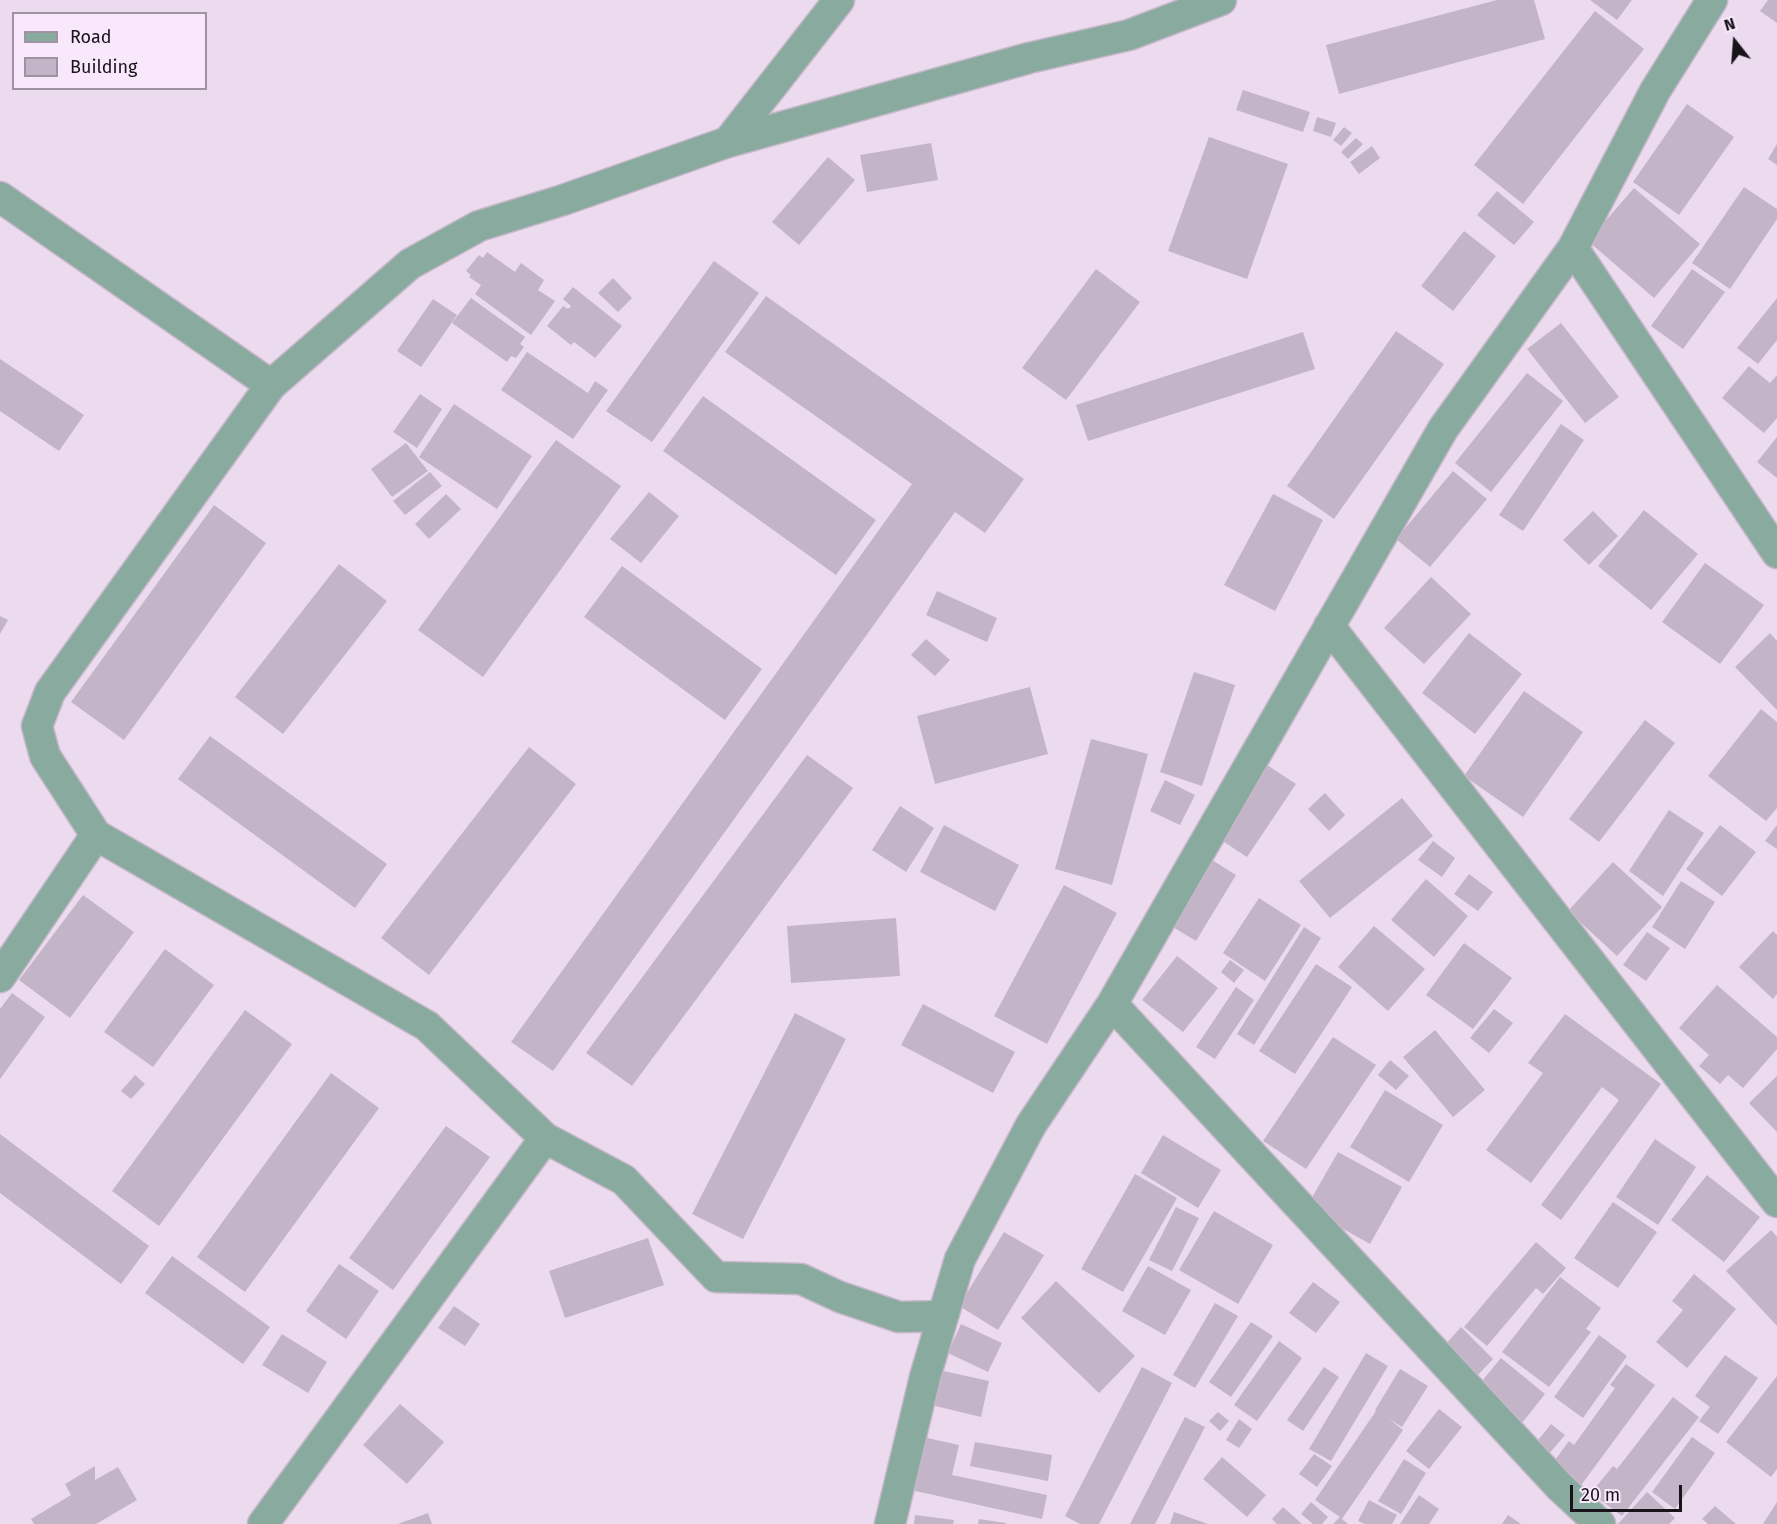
<!DOCTYPE html>
<style>
body{margin:0}
#map{position:relative;width:1777px;height:1524px;overflow:hidden;background:#ecdbef;font-family:"Fira Sans",sans-serif}
canvas{display:block}
.legend{position:absolute;left:12px;top:12px;width:195px;height:78px;box-sizing:border-box;background:#f9e8fc;border:2px solid #9f93a2;margin:0;padding:8px 10px;list-style:none;font-size:18px;color:#19131a}
.legend li{display:flex;align-items:center;gap:12px;height:30px}
.legend b{width:30px;border:2px solid #9f93a2}
.north{position:absolute;left:1705px;top:12px;width:60px;height:60px;-webkit-text-stroke:4px #f9e8fc;paint-order:stroke;rotate:343deg;font-size:16px;font-weight:700;line-height:24px;text-align:center;color:#19131a}
.north::after{content:'';display:block;margin:auto;width:21px;height:27px;background:#19131a;clip-path:polygon(50% 0,100% 100%,50% 72%,0 100%)}
.scale{position:absolute;left:1570px;top:1485px;width:112px;height:27px;box-sizing:border-box;border:3px solid #19131a;border-top:0;padding-left:8px;font-size:18px;line-height:21px;white-space:nowrap;color:#19131a;-webkit-text-stroke:4px #f9e8fc;paint-order:stroke}
</style>
<div id="map">
<canvas width="1777" height="1524"></canvas>
<ul class="legend">
<li><b style="height:8px;background:#89aa9e"></b>Road</li>
<li><b style="height:16px;background:#c4b4c7"></b>Building</li>
</ul>
<div class="north">N</div>
<div class="scale">20 m</div>
</div>
<script>
const c = document.querySelector('canvas').getContext('2d');
c.lineJoin = 'round';
function fillPath(path, color) {
  c.fillStyle = color;
  c.fill(path, 'evenodd');
}
function toPath(rows) {
  const path = new Path2D();
  for (const r of rows) {
    path.moveTo(r[0], r[1]);
    for (let i = 2; i < r.length; i += 2) path.lineTo(r[i], r[i + 1]);
  }
  return path;
}
function strokePath(path, color, width, dash) {
  c.strokeStyle = color;
  c.lineWidth = width;
  c.lineCap = dash ? 'butt' : 'round';
  c.setLineDash(dash || []);
  c.stroke(path);
}
const building = toPath([
 [1497,0,1534,0,1545,39,1339,94,1326,45],
 [1590,0,1632,0,1617,20],
 [1768,0,1777,0,1777,23,1760,11],
 [1595,11,1644,49,1523,204,1474,165],
 [1243,90,1310,112,1303,132,1236,110],
 [1687,104,1734,137,1679,215,1633,182],
 [1317,117,1336,123,1331,137,1313,131],
 [1344,127,1352,133,1341,146,1333,140],
 [1209,137,1288,164,1247,279,1168,251],
 [1356,138,1363,144,1348,159,1341,152],
 [931,143,938,180,867,192,860,155],
 [1777,144,1777,165,1768,159],
 [1372,146,1380,158,1359,174,1350,162],
 [828,157,855,180,799,245,772,222],
 [1744,187,1777,209,1777,219,1730,289,1692,263],
 [1634,188,1700,244,1654,298,1588,241],
 [1497,191,1534,222,1514,245,1477,215],
 [1464,231,1496,256,1453,311,1421,286],
 [487,252,515,272,521,263,544,280,538,290,555,301,531,335,475,294,481,285,469,277,471,275,466,271,479,255,483,258],
 [714,261,759,293,652,442,606,411],
 [1096,269,1140,302,1066,400,1022,368],
 [1692,269,1725,292,1683,349,1651,326],
 [613,278,632,298,618,312,598,293],
 [573,287,622,326,595,358,574,342,571,345,547,326,563,306,568,309,571,306,563,299],
 [766,296,1024,479,985,533,955,512,553,1071,511,1042,912,484,725,352],
 [471,298,525,337,520,344,524,347,516,358,511,356,507,362,452,323],
 [1777,298,1777,340,1758,364,1737,348],
 [433,299,457,315,421,367,397,351],
 [1561,323,1619,397,1585,423,1527,349],
 [1396,331,1444,364,1334,519,1287,486],
 [1303,332,1315,369,1088,441,1076,405],
 [527,352,588,393,595,381,608,390,573,439,501,390],
 [0,359,84,415,59,451,0,411],
 [1749,366,1770,383,1777,375,1777,418,1764,433,1722,398],
 [1527,373,1563,401,1491,492,1455,463],
 [420,394,442,409,417,448,393,432],
 [703,396,876,520,836,575,663,451],
 [454,404,532,456,497,509,419,457],
 [1561,424,1584,440,1523,531,1499,515],
 [1777,437,1777,478,1757,462],
 [556,440,621,486,483,677,418,630],
 [406,443,428,471,392,497,371,469],
 [1453,471,1487,499,1430,567,1396,539],
 [430,472,442,486,405,515,393,501],
 [649,492,679,516,641,563,610,539],
 [446,494,461,509,429,539,415,524],
 [1273,494,1323,520,1275,611,1224,585],
 [214,505,266,543,124,740,71,702],
 [1644,510,1698,554,1651,610,1598,566],
 [1593,511,1618,536,1589,565,1563,540],
 [1705,563,1764,605,1720,664,1662,622],
 [339,564,387,601,283,734,235,697],
 [622,566,762,669,725,720,584,617],
 [1431,577,1471,614,1424,664,1384,628],
 [937,591,997,618,987,642,926,615],
 [0,616,8,620,0,634],
 [1469,633,1522,674,1475,734,1422,693],
 [1770,633,1777,641,1777,710,1735,667],
 [926,639,950,660,935,676,911,655],
 [1194,672,1235,685,1202,786,1160,772],
 [1030,687,1048,754,935,784,917,716],
 [1524,691,1583,732,1523,817,1464,776],
 [1761,709,1777,722,1777,808,1766,821,1708,776],
 [1645,720,1675,743,1599,842,1569,819],
 [210,736,387,864,355,908,178,779],
 [1091,739,1148,754,1112,885,1055,869],
 [529,747,576,784,429,975,381,938],
 [807,755,853,788,632,1086,586,1053],
 [1264,763,1296,784,1247,857,1215,836],
 [1165,780,1195,795,1180,825,1150,811],
 [1325,793,1345,815,1329,831,1308,809],
 [1402,798,1433,836,1330,918,1299,881],
 [900,806,934,828,906,872,872,850],
 [1669,810,1704,833,1663,896,1629,871],
 [944,825,1019,865,995,911,920,872],
 [1720,825,1756,852,1722,896,1686,869],
 [1777,825,1777,849,1765,841],
 [1433,841,1455,858,1442,877,1418,860],
 [1212,860,1236,875,1196,941,1171,926],
 [1613,862,1662,907,1617,956,1568,911],
 [1469,874,1493,892,1478,911,1454,894],
 [1426,879,1468,916,1434,957,1391,920],
 [1681,881,1715,902,1685,949,1652,927],
 [1064,885,1117,913,1047,1044,994,1016],
 [83,895,134,932,70,1018,19,980],
 [1259,898,1301,925,1265,981,1223,953],
 [896,918,900,976,791,983,787,926],
 [1374,926,1425,969,1388,1011,1338,967],
 [1304,927,1321,938,1254,1045,1237,1034],
 [1773,931,1777,935,1777,994,1773,999,1739,967],
 [1647,932,1670,948,1646,981,1623,965],
 [1464,943,1512,978,1473,1029,1426,995],
 [165,949,214,985,153,1067,104,1032],
 [1177,956,1218,988,1183,1032,1142,1000],
 [1230,960,1244,970,1234,983,1221,972],
 [1316,964,1352,987,1295,1074,1259,1051],
 [1717,985,1777,1037,1777,1049,1743,1088,1728,1075,1720,1084,1699,1066,1709,1055,1679,1028],
 [1236,987,1254,1000,1215,1059,1196,1047],
 [12,993,45,1017,0,1079,0,1009],
 [923,1004,1015,1052,993,1093,901,1045],
 [1494,1009,1513,1023,1489,1053,1470,1038],
 [245,1010,292,1044,159,1226,112,1191],
 [795,1013,846,1039,743,1239,692,1214],
 [1565,1014,1661,1084,1561,1220,1541,1205,1619,1100,1602,1087,1531,1183,1486,1150,1543,1073,1528,1063],
 [1435,1030,1485,1090,1453,1117,1403,1057],
 [1333,1037,1376,1065,1306,1169,1263,1141],
 [1390,1060,1409,1076,1396,1090,1378,1075],
 [331,1073,379,1108,245,1292,197,1257],
 [135,1075,145,1084,131,1099,121,1091],
 [1777,1076,1777,1132,1749,1103],
 [1385,1090,1443,1125,1409,1182,1350,1147],
 [446,1126,490,1157,393,1290,349,1258],
 [0,1134,149,1246,121,1284,0,1193],
 [1163,1135,1221,1170,1198,1208,1141,1173],
 [1655,1139,1696,1167,1658,1225,1616,1197],
 [1338,1152,1402,1187,1370,1244,1306,1208],
 [1135,1174,1177,1198,1123,1292,1081,1269],
 [1707,1175,1760,1217,1724,1262,1671,1220],
 [1613,1202,1657,1232,1618,1288,1574,1258],
 [1176,1207,1199,1218,1172,1271,1149,1260],
 [1214,1211,1273,1245,1238,1304,1179,1270],
 [1771,1230,1777,1237,1777,1326,1726,1271],
 [1004,1232,1044,1255,998,1330,959,1306],
 [648,1238,664,1285,565,1318,549,1271],
 [1536,1242,1566,1268,1543,1294,1536,1288,1487,1346,1464,1327],
 [172,1256,270,1327,243,1364,145,1293],
 [339,1264,379,1291,346,1339,306,1311],
 [1148,1266,1191,1290,1165,1335,1122,1311],
 [1694,1274,1736,1309,1687,1368,1656,1342,1683,1310,1672,1301],
 [1560,1277,1601,1308,1586,1329,1591,1332,1549,1387,1502,1352],
 [1056,1281,1135,1356,1099,1393,1021,1318],
 [1313,1282,1340,1302,1316,1333,1289,1313],
 [1215,1303,1238,1316,1195,1388,1173,1375],
 [454,1306,480,1324,465,1346,438,1328],
 [1251,1322,1273,1336,1231,1397,1209,1382],
 [961,1324,1002,1343,988,1372,948,1353],
 [1461,1327,1493,1359,1475,1378,1443,1347],
 [282,1334,327,1362,308,1393,262,1365],
 [1599,1335,1627,1356,1583,1418,1554,1397],
 [1279,1341,1302,1358,1257,1421,1234,1405],
 [1366,1353,1388,1366,1331,1461,1309,1449],
 [1725,1355,1758,1378,1718,1434,1699,1421,1710,1407,1695,1396],
 [1501,1358,1545,1394,1522,1423,1477,1387],
 [1626,1364,1655,1385,1579,1488,1550,1467,1569,1441,1574,1445,1615,1388,1610,1385],
 [1142,1367,1172,1383,1099,1524,1080,1524,1065,1516],
 [1324,1367,1339,1377,1303,1431,1287,1420],
 [1400,1369,1428,1386,1402,1427,1389,1419,1403,1430,1342,1519,1348,1524,1333,1524,1340,1517,1315,1500,1376,1411,1375,1410],
 [939,1370,989,1381,981,1417,931,1405],
 [1777,1376,1777,1469,1771,1477,1726,1442],
 [1673,1397,1699,1417,1622,1516,1591,1493,1613,1466,1617,1469],
 [400,1404,444,1442,407,1484,363,1445],
 [1439,1409,1462,1427,1429,1469,1406,1451],
 [1218,1412,1229,1421,1220,1431,1209,1421],
 [1185,1417,1205,1427,1155,1524,1130,1524],
 [1239,1419,1252,1429,1239,1448,1226,1440],
 [1551,1424,1565,1435,1548,1455,1535,1444],
 [923,1437,959,1445,952,1475,1047,1495,1042,1519,911,1490],
 [1692,1437,1715,1453,1675,1509,1652,1492],
 [975,1442,1052,1455,1048,1481,970,1466],
 [1314,1454,1332,1466,1317,1487,1299,1474],
 [1222,1457,1266,1495,1247,1517,1203,1479],
 [1404,1459,1426,1473,1401,1514,1378,1501],
 [95,1466,95,1480,118,1467,137,1500,96,1524,34,1524,31,1519,71,1495,65,1484],
 [1647,1492,1675,1518,1669,1524,1618,1524],
 [1419,1495,1439,1509,1429,1524,1400,1524],
 [1369,1500,1397,1515,1392,1524,1365,1524,1358,1521],
 [1311,1502,1328,1517,1322,1524,1313,1524,1301,1514],
 [1777,1502,1777,1524,1763,1524],
 [1715,1506,1736,1524,1708,1524,1702,1519],
 [1283,1507,1302,1524,1277,1524,1272,1519],
 [1174,1512,1208,1524,1170,1524],
 [428,1513,432,1524,398,1524],
 [915,1515,954,1520,953,1524,914,1524],
 [1508,1515,1521,1524,1502,1524],
 [979,1519,1006,1523,1006,1524,978,1524]
]);
const street = toPath([
 [728,142,839,0],
 [0,197,271,385],
 [1573,248,1777,553],
 [1329,626,1777,1202],
 [0,977,96,835],
 [1112,1004,1560,1487,1600,1524],
 [943,1316,899,1317,840,1297,801,1279,716,1277,624,1180,545,1138,427,1026,96,835,45,756,37,726,50,692,271,385,410,264,479,226,563,200,728,142,1029,58,1129,35,1221,0],
 [263,1524,545,1138],
 [890,1524,925,1377,960,1259,1031,1125,1112,1004,1443,429,1573,248,1655,91,1712,0]
]);
fillPath(building, '#c4b4c7');
strokePath(street, '#c6b7c9', 33);
strokePath(street, '#89aa9e', 30);
</script>
